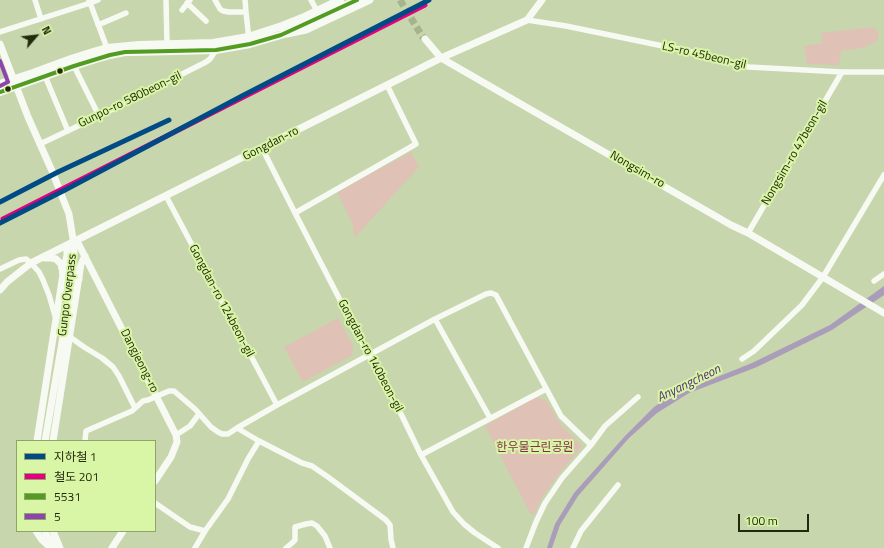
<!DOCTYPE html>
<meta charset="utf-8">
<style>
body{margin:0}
#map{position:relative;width:884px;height:548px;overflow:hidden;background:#c7d6ac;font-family:"Titillium Web","Noto Sans KR",sans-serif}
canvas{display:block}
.legend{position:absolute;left:16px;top:440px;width:140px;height:92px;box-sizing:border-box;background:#d9f5a6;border:1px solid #8fa468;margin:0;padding:5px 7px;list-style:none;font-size:12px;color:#212a0a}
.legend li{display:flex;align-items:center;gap:8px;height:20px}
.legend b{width:20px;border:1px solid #8fa468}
.north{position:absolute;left:16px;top:16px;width:40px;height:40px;-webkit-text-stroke:3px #d9f5a6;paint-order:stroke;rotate:62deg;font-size:11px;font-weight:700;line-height:16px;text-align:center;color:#212a0a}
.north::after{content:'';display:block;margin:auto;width:14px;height:18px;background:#212a0a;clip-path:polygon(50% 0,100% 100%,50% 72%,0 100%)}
.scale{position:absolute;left:738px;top:514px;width:71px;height:18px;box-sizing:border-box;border:2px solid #212a0a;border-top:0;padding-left:5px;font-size:12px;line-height:14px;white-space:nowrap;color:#212a0a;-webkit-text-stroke:3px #d9f5a6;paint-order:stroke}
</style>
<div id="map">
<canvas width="884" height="548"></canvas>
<ul class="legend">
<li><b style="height:5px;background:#004a85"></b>지하철 1</li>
<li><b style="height:5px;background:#e5007d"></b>철도 201</li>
<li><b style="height:5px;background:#529c21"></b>5531</li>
<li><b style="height:5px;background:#8e44ad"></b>5</li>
</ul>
<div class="north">N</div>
<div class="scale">100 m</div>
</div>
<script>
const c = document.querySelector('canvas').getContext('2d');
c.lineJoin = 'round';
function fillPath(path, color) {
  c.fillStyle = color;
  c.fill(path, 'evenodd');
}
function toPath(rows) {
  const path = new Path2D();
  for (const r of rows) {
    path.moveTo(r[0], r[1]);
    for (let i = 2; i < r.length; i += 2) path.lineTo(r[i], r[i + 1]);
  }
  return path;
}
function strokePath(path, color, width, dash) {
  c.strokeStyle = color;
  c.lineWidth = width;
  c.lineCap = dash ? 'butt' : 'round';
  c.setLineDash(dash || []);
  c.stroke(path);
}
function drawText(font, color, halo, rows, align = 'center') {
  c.font = font + ' "Titillium Web","Noto Sans KR",sans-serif';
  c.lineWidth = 4;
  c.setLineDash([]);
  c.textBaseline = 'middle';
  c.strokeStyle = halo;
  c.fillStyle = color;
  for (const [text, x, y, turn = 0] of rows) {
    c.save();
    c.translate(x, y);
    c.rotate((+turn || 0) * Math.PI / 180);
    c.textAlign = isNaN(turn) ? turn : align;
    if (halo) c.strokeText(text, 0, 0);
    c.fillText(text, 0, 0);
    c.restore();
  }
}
const green = toPath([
 [874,27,879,34,877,40,872,44,862,48,841,51,839,65,807,64,804,46,823,43,821,33],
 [411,152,419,167,355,237,352,223,337,192],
 [338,318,353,346,352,355,303,382,284,347],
 [536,397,547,401,560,424,582,446,558,475,542,498,534,515,530,513,485,426]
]);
const water = toPath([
 [884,286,884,295,832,330,757,367,689,393,657,413,629,438,578,496,560,525,552,548,547,548,555,524,574,493,625,436,654,407,670,396,752,363,830,325]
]);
const tertiaryTunnel = toPath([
 [400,0,422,36,425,39]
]);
const minor = toPath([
 [35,0,41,19],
 [89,0,107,48],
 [166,0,167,44],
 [215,0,220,9,223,11,229,12,246,12],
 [245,0,246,12,249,40],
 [311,0,317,11],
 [187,3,206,21],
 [182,10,190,0],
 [527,20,566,26,692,52,749,67,842,72,884,72],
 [98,25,126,13],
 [0,32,90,3,98,0],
 [74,66,99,116],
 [45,76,68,131],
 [40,144,99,116,206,62,210,59,216,50],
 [262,148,295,213,369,356,401,414,421,455,453,512,464,524,475,533,498,548],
 [166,196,277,405],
 [295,213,416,144,387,85],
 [748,233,842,72],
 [0,269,19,260,26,259,31,263,39,272,43,280,49,295,56,319],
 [874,281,884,274],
 [435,319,490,418],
 [70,337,84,347,102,358,113,367,119,376,135,408],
 [742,359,754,351,802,305,823,277,884,175],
 [237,428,277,405,435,319,486,294,491,293,496,295,561,416,591,445],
 [176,435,190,426,199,414],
 [85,441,86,431,132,411,143,401,148,400,169,391,174,391,195,409,211,427,218,432,222,434,228,434,237,428,259,441,302,463,312,466,328,477,386,520,390,525,391,539,393,548],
 [421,455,546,389],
 [155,503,190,527,205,531,195,548],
 [205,531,228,499,248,459,259,441],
 [286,548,292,543,295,540,295,527,306,524,312,523,317,526,325,536,330,548],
 [526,548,536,522,545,503,562,478,591,445,605,426,638,397],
 [573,548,581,531,618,485]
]);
const tertiary = toPath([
 [287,34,306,30,370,0],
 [425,39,441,58,731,225,748,233,884,313],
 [0,44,28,117,52,171,65,204,69,214,73,239,74,253,71,290,45,441],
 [77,241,176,435,177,442,171,457,155,481],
 [0,290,7,282,31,263,441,58,527,20,542,0],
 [37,441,63,274,61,264,56,259,52,258,45,258],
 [53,441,81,264,85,256],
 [36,531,42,540,51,548],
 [45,531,47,536,56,548],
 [53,531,60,548],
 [112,548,123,531]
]);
const secondary = toPath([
 [63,274,67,255,67,246],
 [63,274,66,271,72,268,76,270,78,273,79,279]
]);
const primary = toPath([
 [0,84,33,73,71,59,93,52,107,48,139,45,213,43,248,37,282,26,302,18,340,0],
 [0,92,74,66,96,59,110,55,125,52,134,52,216,50,250,44,281,35,357,0]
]);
const bus1 = toPath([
 [0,92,74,66,110,55,125,52,216,50,250,44,281,35,357,0]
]);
const bus2 = toPath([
 [0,61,8,82,0,86]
]);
const rail1 = toPath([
 [3,219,425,5]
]);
const metro1 = toPath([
 [0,202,58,172,169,120],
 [0,223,65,190,242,96,429,0]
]);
const markers = [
 [60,71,3.5,"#212a0a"],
 [8,89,3.5,"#212a0a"]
];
const streetNames = [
 ["LS-ro 45beon-gil",704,56,13],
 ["Gunpo-ro 580beon-gil",130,100,-26],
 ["Gongdan-ro",271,144,-27],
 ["Nongsim-ro 47beon-gil",795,153,-60],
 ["Nongsim-ro",637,170,30],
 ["Gunpo Overpass",68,295,-83],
 ["Gongdan-ro 124beon-gil",221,301,62],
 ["Gongdan-ro 140beon-gil",370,356,62],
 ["Dangjeong-ro",139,361,63]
];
const parkNames = [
 ["한우물근린공원",535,448]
];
const waterNames = [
 ["Anyangcheon",689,384,-26]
];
fillPath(green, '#dfc1b6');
fillPath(water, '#aa9db9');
strokePath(tertiaryTunnel, '#a6b48c', 7, [7, 3.5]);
strokePath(minor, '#f7f9f3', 5.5);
strokePath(tertiary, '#f7f9f3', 7);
strokePath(secondary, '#f7f9f3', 7);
strokePath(primary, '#f7f9f3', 8);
strokePath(bus1, '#529c21', 4);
strokePath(bus2, '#8e44ad', 4);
strokePath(rail1, '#e5007d', 5);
strokePath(metro1, '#004a85', 5);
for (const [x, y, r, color] of markers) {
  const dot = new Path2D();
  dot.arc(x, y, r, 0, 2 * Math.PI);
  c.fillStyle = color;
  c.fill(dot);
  strokePath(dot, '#d9f5a6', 1.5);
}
drawText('12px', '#212a0a', '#d9f5a6', streetNames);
drawText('12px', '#842e49', '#d9f5a6', parkNames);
drawText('italic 13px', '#553179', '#d9f5a6', waterNames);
</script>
